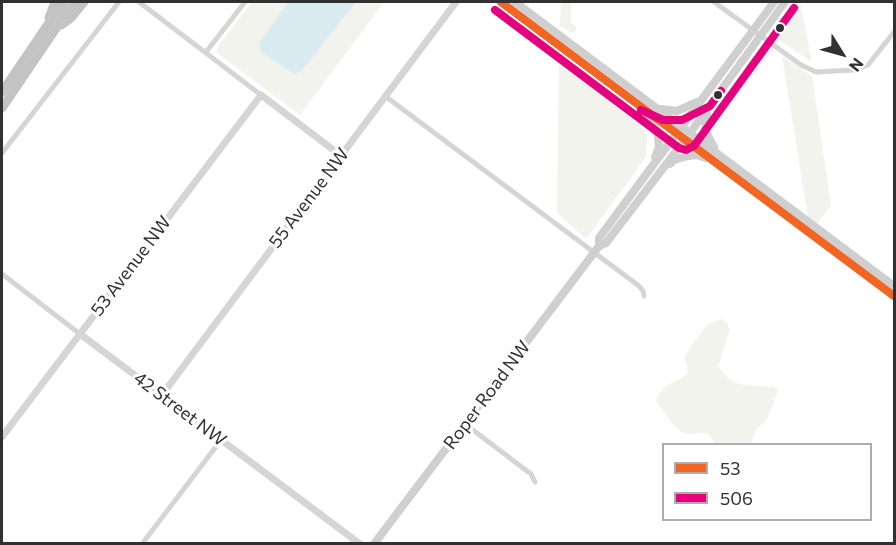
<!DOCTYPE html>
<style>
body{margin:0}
#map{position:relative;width:896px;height:545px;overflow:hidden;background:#fff;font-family:Commissioner,sans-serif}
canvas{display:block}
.frame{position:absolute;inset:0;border:3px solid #313131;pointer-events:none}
.legend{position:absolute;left:662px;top:443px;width:210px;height:78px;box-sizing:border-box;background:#fff;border:2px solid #adadad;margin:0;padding:8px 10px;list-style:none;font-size:18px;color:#313131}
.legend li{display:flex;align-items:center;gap:12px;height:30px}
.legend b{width:30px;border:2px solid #adadad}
.north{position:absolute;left:812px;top:24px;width:60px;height:60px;-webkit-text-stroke:4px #fff;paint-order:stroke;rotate:127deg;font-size:16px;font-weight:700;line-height:24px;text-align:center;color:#313131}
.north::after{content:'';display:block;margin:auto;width:21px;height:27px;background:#313131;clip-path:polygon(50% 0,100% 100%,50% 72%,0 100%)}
</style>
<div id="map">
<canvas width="896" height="545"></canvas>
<div class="frame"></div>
<ul class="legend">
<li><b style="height:8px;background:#f26522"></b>53</li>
<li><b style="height:8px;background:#e5007d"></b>506</li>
</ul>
<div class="north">N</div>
</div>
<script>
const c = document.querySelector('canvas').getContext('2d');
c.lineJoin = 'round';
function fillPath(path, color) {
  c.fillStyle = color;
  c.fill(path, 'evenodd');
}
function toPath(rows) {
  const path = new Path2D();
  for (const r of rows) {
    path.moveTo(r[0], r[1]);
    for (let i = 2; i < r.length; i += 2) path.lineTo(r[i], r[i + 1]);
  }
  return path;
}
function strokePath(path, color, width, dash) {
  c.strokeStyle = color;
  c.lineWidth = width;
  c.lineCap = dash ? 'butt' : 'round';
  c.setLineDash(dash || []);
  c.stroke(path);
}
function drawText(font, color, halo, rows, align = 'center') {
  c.font = font + ' Commissioner,sans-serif';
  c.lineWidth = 6;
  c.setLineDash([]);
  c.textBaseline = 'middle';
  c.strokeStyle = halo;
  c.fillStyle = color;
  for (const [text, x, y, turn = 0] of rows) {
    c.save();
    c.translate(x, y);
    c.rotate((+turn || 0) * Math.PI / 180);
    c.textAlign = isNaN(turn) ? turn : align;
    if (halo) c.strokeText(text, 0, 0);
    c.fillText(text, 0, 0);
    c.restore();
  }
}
const green = toPath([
 [252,2,384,2,300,115,216,52,219,45],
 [561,2,571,2,571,23,577,27,573,33,560,26],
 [793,2,800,2,812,62,770,34],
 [782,56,812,76,831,205,817,224,808,218],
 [559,61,642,127,647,136,646,157,586,239,557,213],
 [722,319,728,324,730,330,722,353,719,366,724,374,732,381,743,385,774,387,778,391,767,419,756,430,751,444,716,444,708,433,689,434,681,432,671,422,656,401,657,396,667,385,682,378,688,373,685,357,690,347,707,325]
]);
const water = toPath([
 [288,2,356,2,307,64,300,72,294,74,261,52,259,43]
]);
const minor = toPath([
 [139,2,261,95],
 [714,2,801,65,816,72,854,70,868,65,894,32],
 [206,52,245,2],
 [385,96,639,286,643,291,644,296],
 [2,153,119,2],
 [2,274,80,334],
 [465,424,531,474,535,482],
 [142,544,221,440]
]);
const tertiary = toPath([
 [80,334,360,544],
 [162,395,456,2],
 [2,437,261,95,340,155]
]);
const secondary = toPath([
 [501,2,894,296],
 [515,2,894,286],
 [661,109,677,111,697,102],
 [646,113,654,124,658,136,659,147,655,157],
 [707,114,705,130,714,147],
 [670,164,674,160,688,156,696,155,706,158],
 [599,246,599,238,774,2],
 [374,544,599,246,606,243,690,133,785,2]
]);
const motorway = toPath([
 [49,18,55,2],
 [61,25,71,18,84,2],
 [2,92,63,2],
 [2,108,74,2]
]);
const bus1 = toPath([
 [501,2,894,296]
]);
const bus2 = toPath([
 [495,10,679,148,686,150,694,146,794,8],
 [641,110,663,120,682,120,710,106,721,91]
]);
const markers = [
 [780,28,5,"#313131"],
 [718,95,5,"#313131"]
];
const streetNames = [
 ["55 Avenue NW",309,198,-53],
 ["53 Avenue NW",131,266,-53],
 ["Roper Road NW",487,395,-53],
 ["42 Street NW",180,409,37]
];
fillPath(green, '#f2f3ec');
fillPath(water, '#daecf0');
strokePath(minor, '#d5d5d5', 5);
strokePath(tertiary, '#d5d5d5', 7);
strokePath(secondary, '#cfcfcf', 8);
strokePath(motorway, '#c3c3c3', 9);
strokePath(bus1, '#f26522', 8);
strokePath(bus2, '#e5007d', 8);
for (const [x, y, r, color] of markers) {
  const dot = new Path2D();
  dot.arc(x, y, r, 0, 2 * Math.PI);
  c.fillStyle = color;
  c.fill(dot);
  strokePath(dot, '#fff', 2);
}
drawText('18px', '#313131', '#fff', streetNames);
</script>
